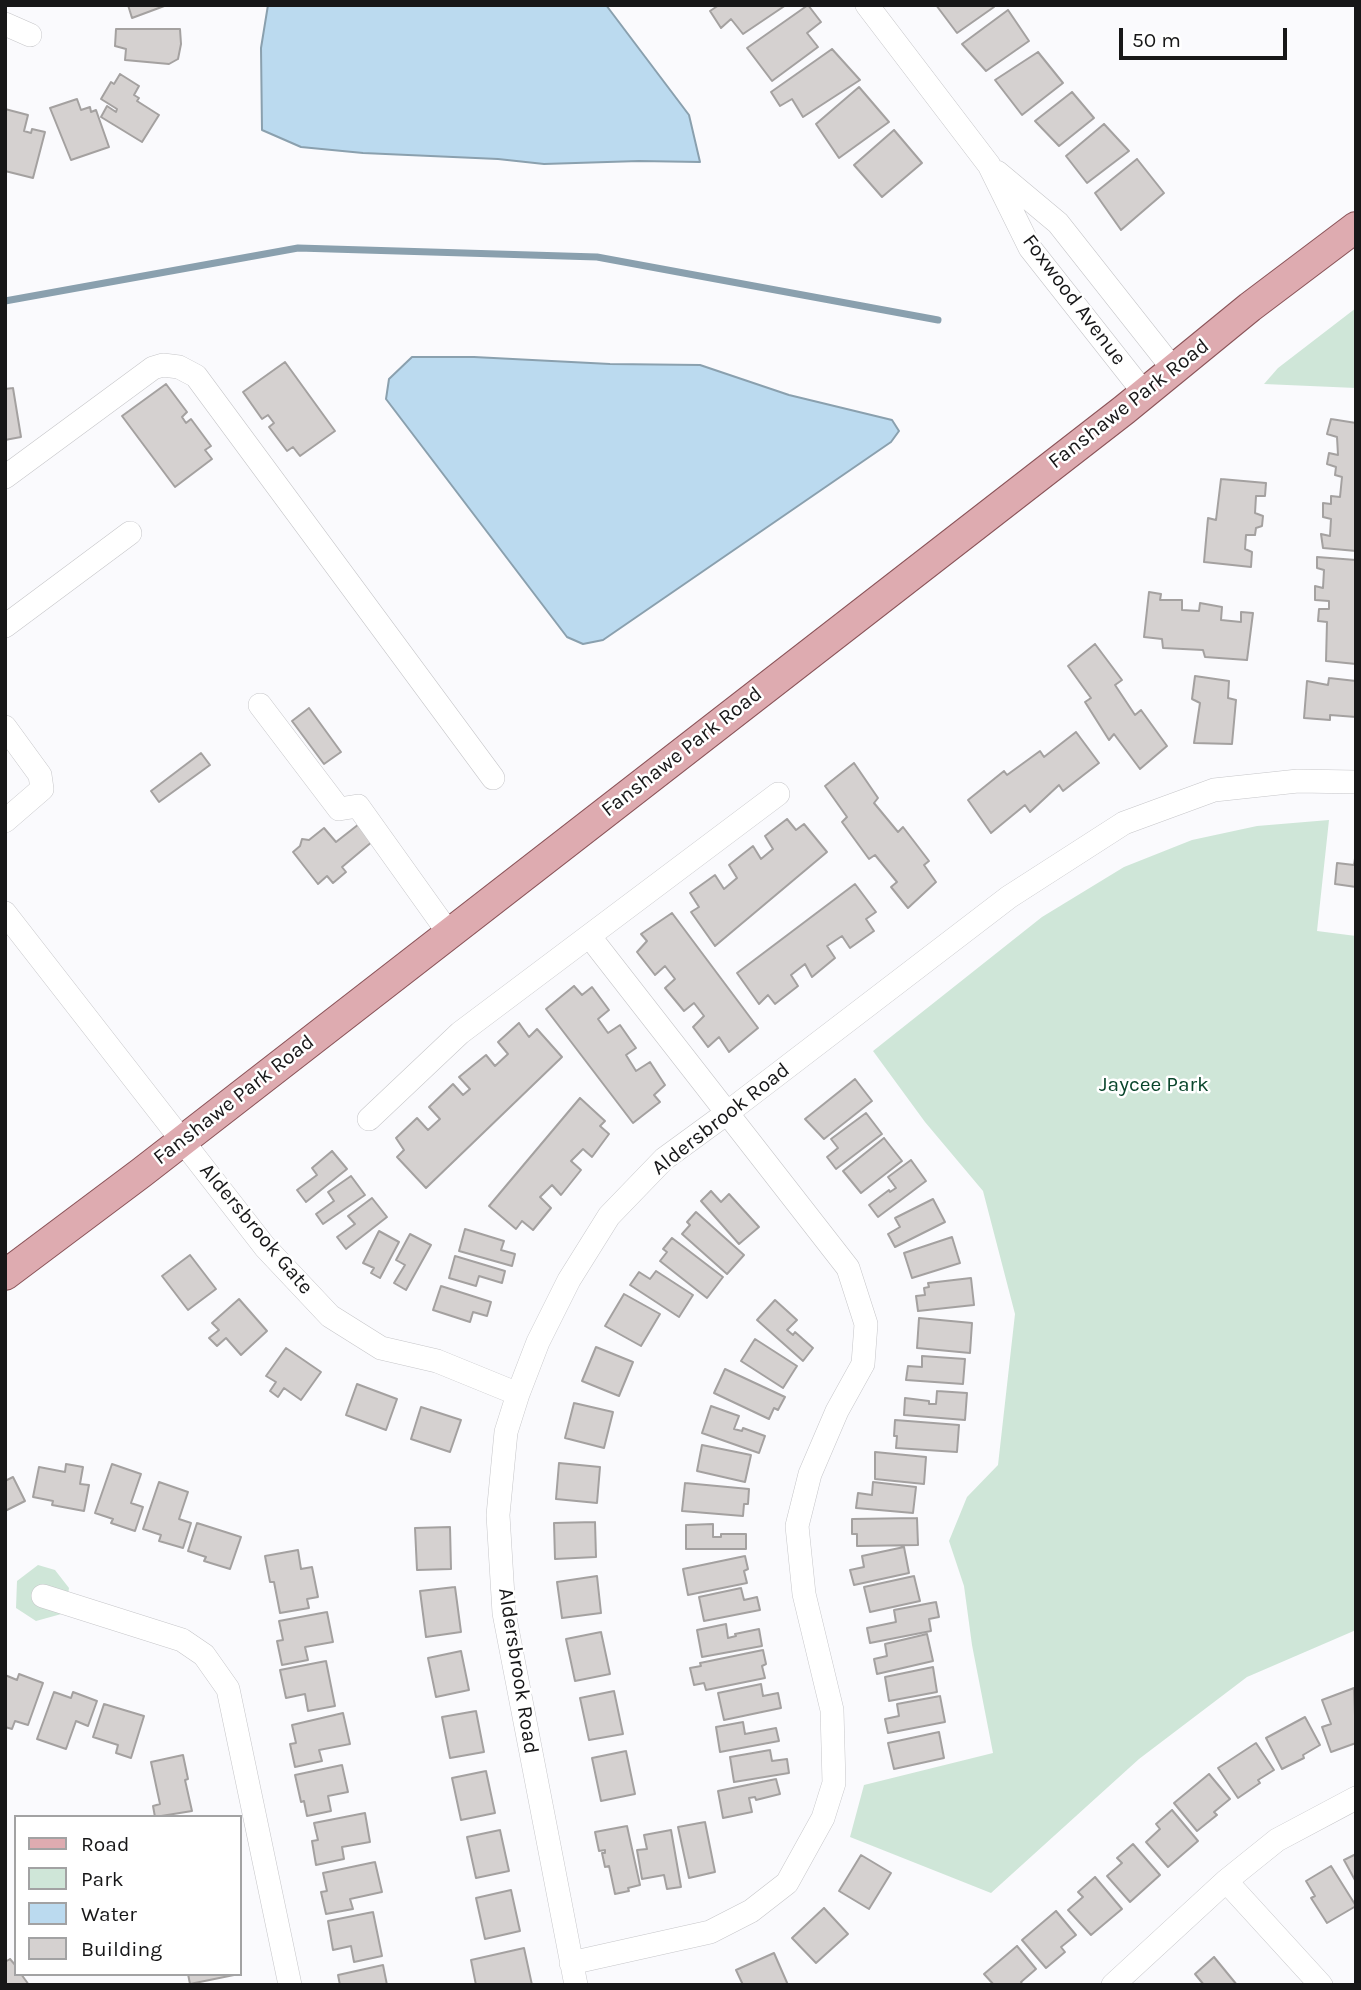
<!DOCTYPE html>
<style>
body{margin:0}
#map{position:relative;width:1361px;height:1990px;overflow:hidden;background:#fafafd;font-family:Karla,sans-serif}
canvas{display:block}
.frame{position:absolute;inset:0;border:7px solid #171718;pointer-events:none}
.legend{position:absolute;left:14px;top:1815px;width:228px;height:161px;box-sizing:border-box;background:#fff;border:2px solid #a2a2a3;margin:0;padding:9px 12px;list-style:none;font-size:21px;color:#171718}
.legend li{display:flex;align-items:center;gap:14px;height:35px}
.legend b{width:35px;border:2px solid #a2a2a3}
.scale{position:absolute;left:1119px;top:28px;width:168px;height:32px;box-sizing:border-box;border:4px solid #171718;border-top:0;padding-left:9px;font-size:21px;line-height:24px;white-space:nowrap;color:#171718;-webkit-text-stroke:5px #fff;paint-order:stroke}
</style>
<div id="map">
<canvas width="1361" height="1990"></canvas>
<div class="frame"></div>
<ul class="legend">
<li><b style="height:9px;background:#deabb0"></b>Road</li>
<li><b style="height:19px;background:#cfe6d8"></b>Park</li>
<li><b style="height:19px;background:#bbdaef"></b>Water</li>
<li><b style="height:19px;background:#d5d1d0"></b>Building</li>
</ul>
<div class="scale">50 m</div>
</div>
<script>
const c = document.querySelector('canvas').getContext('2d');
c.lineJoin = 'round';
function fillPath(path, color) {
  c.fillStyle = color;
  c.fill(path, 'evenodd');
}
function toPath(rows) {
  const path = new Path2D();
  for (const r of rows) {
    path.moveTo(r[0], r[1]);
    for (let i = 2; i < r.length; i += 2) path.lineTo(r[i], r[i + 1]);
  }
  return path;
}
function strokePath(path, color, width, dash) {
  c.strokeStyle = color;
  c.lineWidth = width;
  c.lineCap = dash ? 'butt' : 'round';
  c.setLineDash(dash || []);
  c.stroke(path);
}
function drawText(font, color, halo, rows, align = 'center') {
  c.font = font + ' Karla,sans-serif';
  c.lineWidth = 5;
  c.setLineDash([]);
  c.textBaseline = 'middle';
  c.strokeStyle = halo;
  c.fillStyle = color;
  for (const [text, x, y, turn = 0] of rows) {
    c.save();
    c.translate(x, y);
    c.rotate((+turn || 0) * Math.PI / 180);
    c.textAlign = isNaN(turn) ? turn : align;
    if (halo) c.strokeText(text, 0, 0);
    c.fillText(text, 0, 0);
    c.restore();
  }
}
const green = toPath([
 [1356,308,1356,388,1264,384,1278,368],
 [1329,820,1317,931,1356,936,1356,1630,1247,1677,1139,1759,991,1893,850,1837,864,1785,993,1753,972,1645,964,1586,949,1541,967,1497,998,1465,1015,1314,983,1191,925,1122,873,1051,1042,917,1124,867,1192,840,1257,826],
 [38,1565,55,1570,69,1588,65,1613,36,1621,16,1608,17,1581]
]);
const water = toPath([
 [268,5,606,5,689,115,700,162,639,161,544,164,498,159,363,153,301,147,262,130,261,48,268,5],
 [412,357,474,357,610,364,700,365,789,395,892,420,899,431,891,442,603,640,583,644,567,637,386,399,389,379,412,357]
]);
const stream = toPath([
 [5,301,298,248,597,257,938,320]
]);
const building = toPath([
 [128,5,167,5,132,18,128,5],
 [719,5,786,5,743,34,731,19,721,28,710,11,719,5],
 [808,5,821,22,807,33,818,47,772,81,747,48,808,5],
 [936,5,993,5,994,7,957,33,936,5],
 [1008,10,1029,41,986,71,962,44,1008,10],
 [116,29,180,29,181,44,178,59,169,64,125,60,126,49,115,46,116,29],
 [832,49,860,80,803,117,792,99,780,106,771,92,832,49],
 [1038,52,1063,83,1022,115,995,80,1038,52],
 [120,74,139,86,134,95,139,98,137,101,159,115,142,142,101,117,107,106,116,112,117,109,101,99,111,82,114,84,120,74],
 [859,87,889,122,839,158,816,124,859,87],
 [1072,92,1094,118,1059,146,1035,121,1072,92],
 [77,99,81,110,90,107,91,112,96,110,109,147,71,160,50,108,77,99],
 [5,109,28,115,24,131,31,133,32,129,45,132,33,178,5,171,5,109],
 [1104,124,1129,151,1087,183,1066,156,1104,124],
 [894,130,922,163,882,197,854,165,894,130],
 [1137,159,1164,193,1121,230,1095,193,1137,159],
 [285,362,335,431,300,456,293,447,287,451,269,427,274,423,268,415,262,419,243,392,285,362],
 [166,384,187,412,182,417,186,423,191,419,211,446,205,450,212,459,175,487,122,416,166,384],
 [13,388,21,437,5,440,5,389,13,388],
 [1331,419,1356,423,1356,551,1323,548,1321,534,1330,536,1331,519,1323,517,1323,503,1331,504,1331,496,1340,497,1342,477,1335,475,1336,467,1327,464,1329,453,1338,455,1337,437,1327,434,1331,419],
 [1221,479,1266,483,1265,496,1256,496,1255,513,1263,516,1262,526,1256,528,1255,535,1246,535,1245,549,1252,552,1251,567,1204,562,1208,518,1216,520,1221,479],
 [1317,557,1356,560,1356,664,1326,661,1327,622,1318,621,1319,609,1329,609,1329,601,1315,600,1315,586,1323,588,1324,570,1317,568,1317,557],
 [1149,592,1161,594,1160,600,1182,600,1182,610,1199,611,1200,603,1222,607,1221,620,1241,622,1241,612,1253,613,1247,660,1205,657,1203,650,1163,648,1162,639,1144,637,1149,592],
 [1095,644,1122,680,1115,685,1135,715,1141,710,1167,746,1140,769,1114,734,1109,740,1085,702,1091,698,1068,666,1095,644],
 [1195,676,1229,681,1228,698,1236,700,1232,744,1194,743,1200,703,1192,699,1195,676],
 [1329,678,1356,681,1356,717,1330,715,1330,720,1304,718,1307,681,1328,685,1329,678],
 [309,708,341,752,324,764,292,721,309,708],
 [1076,732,1099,763,1063,791,1059,785,1030,812,1025,805,991,833,968,800,1004,771,1007,775,1040,751,1044,757,1076,732],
 [201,753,210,765,159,802,151,791,201,753],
 [854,763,878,798,874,803,898,832,903,827,929,861,924,865,936,882,908,908,891,887,897,882,875,855,869,859,842,822,847,817,825,786,854,763],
 [787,819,796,830,804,824,827,852,715,946,691,912,699,907,690,893,715,875,724,889,737,878,729,865,753,846,761,859,773,849,765,836,787,819],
 [359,824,373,841,342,867,346,872,333,883,327,876,318,884,293,852,300,846,302,839,309,840,324,828,336,842,359,824],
 [1356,852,1356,887,1335,884,1337,863,1354,865,1356,852],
 [855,884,876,912,866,919,874,931,850,948,842,936,827,946,835,958,812,977,805,964,791,975,798,986,775,1004,768,995,759,1004,737,973,855,884],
 [672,913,758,1028,729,1052,719,1037,708,1047,693,1027,704,1016,694,1003,684,1011,665,988,675,979,665,966,655,975,637,952,647,941,641,934,672,913],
 [574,986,582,995,592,987,609,1010,598,1019,608,1033,620,1025,636,1048,626,1055,636,1071,650,1062,665,1085,654,1095,660,1102,633,1123,546,1009,574,986],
 [519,1023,529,1037,537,1029,562,1057,426,1188,397,1157,404,1150,396,1138,417,1118,428,1130,440,1119,429,1107,453,1084,463,1095,470,1089,459,1077,486,1055,495,1066,508,1054,498,1042,519,1023],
 [855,1079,872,1101,824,1139,805,1119,855,1079],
 [580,1098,605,1121,600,1126,609,1134,592,1157,583,1149,571,1161,581,1170,561,1195,552,1185,540,1197,551,1208,533,1230,522,1221,516,1229,489,1206,580,1098],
 [866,1113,882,1134,836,1169,827,1157,838,1148,831,1139,866,1113],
 [884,1138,902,1161,861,1193,843,1171,884,1138],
 [332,1151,347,1169,306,1202,297,1190,317,1175,312,1168,332,1151],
 [911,1160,926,1181,878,1217,869,1205,889,1190,890,1192,896,1188,888,1177,911,1160],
 [351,1176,365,1195,323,1224,316,1214,334,1201,328,1192,351,1176],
 [711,1191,721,1202,729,1194,759,1227,739,1244,701,1201,711,1191],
 [372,1198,387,1217,346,1249,337,1237,355,1224,348,1216,372,1198],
 [933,1199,945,1222,895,1247,888,1234,900,1227,895,1218,933,1199],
 [696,1212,744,1255,727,1274,682,1234,690,1225,687,1222,696,1212],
 [465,1229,504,1241,501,1250,515,1254,512,1266,459,1251,465,1229],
 [379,1231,399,1242,380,1278,371,1273,374,1268,363,1263,379,1231],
 [410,1234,431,1245,406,1290,394,1283,405,1265,396,1260,410,1234],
 [952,1237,960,1263,912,1278,904,1253,952,1237],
 [672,1238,723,1277,707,1298,660,1261,667,1252,663,1249,672,1238],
 [190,1255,216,1289,188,1310,162,1276,190,1255],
 [455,1256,505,1271,502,1283,479,1276,476,1286,449,1278,455,1256],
 [656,1271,693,1295,679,1317,630,1285,639,1272,650,1279,656,1271],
 [971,1278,974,1305,918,1311,916,1296,925,1295,924,1288,929,1287,928,1283,971,1278],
 [441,1286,491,1302,487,1316,473,1312,470,1322,433,1310,441,1286],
 [624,1294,660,1314,641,1346,605,1326,624,1294],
 [239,1299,267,1331,241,1355,226,1338,217,1346,209,1338,219,1330,212,1323,239,1299],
 [775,1300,797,1320,787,1330,793,1335,795,1332,813,1348,803,1361,757,1320,775,1300],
 [919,1318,972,1323,970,1353,917,1348,919,1318],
 [755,1339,797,1366,783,1388,741,1361,755,1339],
 [596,1347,633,1362,619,1396,582,1381,596,1347],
 [286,1348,321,1372,301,1400,284,1388,278,1397,270,1391,276,1382,266,1376,286,1348],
 [922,1356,965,1359,963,1384,906,1380,908,1366,922,1367,922,1356],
 [725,1369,785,1397,778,1410,774,1408,769,1419,714,1393,725,1369],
 [357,1384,397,1399,386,1430,346,1415,357,1384],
 [937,1391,967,1393,965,1420,904,1415,905,1398,929,1401,929,1404,936,1404,937,1391],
 [574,1403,613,1412,604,1448,565,1438,574,1403],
 [711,1406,739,1416,734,1429,742,1431,743,1428,765,1436,759,1453,702,1433,711,1406],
 [421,1407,461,1420,450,1452,411,1439,421,1407],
 [895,1420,959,1425,957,1452,896,1448,897,1436,894,1436,895,1420],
 [702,1445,751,1455,745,1482,697,1471,702,1445],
 [875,1452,926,1457,924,1484,875,1479,875,1452],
 [559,1463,600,1467,597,1503,556,1499,559,1463],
 [66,1464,83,1467,80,1484,89,1485,84,1511,52,1505,53,1501,33,1497,39,1467,65,1472,66,1464],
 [112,1464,141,1474,131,1503,143,1507,135,1531,111,1523,113,1519,95,1513,112,1464],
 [13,1477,25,1501,5,1511,5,1481,13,1477],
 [159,1482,188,1492,179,1519,191,1523,183,1548,159,1541,161,1535,143,1529,159,1482],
 [873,1482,916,1487,913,1513,856,1508,858,1493,872,1495,873,1482],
 [685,1483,749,1489,748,1504,744,1504,743,1516,682,1511,685,1483],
 [917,1518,918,1545,857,1546,857,1534,852,1534,852,1519,917,1518],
 [595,1522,596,1557,555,1559,554,1523,595,1522],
 [197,1523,241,1537,230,1569,204,1561,206,1557,188,1551,197,1523],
 [713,1524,713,1537,721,1537,721,1534,746,1534,746,1549,686,1549,686,1525,713,1524],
 [450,1527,451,1569,417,1570,415,1528,450,1527],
 [904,1547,909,1573,854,1585,850,1570,864,1567,862,1556,904,1547],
 [298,1550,301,1569,312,1567,318,1597,307,1599,309,1608,280,1613,274,1582,270,1582,265,1556,298,1550],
 [745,1556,748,1569,744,1571,747,1583,688,1595,683,1569,745,1556],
 [597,1576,601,1613,562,1618,557,1582,597,1576],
 [914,1576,920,1601,870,1612,864,1587,914,1576],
 [455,1587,461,1632,426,1637,420,1591,455,1587],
 [741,1588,744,1600,757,1597,760,1610,704,1621,699,1597,741,1588],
 [936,1602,939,1617,929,1619,931,1631,870,1643,867,1628,896,1622,894,1610,936,1602],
 [327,1612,333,1642,305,1647,308,1660,282,1665,277,1641,283,1640,279,1621,327,1612],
 [726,1624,728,1638,736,1636,735,1634,759,1629,762,1646,702,1657,697,1630,726,1624],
 [601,1632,610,1674,575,1681,566,1639,601,1632],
 [927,1634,933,1661,877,1674,874,1659,887,1656,885,1644,927,1634],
 [763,1650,766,1664,762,1666,765,1678,706,1690,704,1683,694,1685,690,1668,701,1666,700,1663,763,1650],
 [461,1651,469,1690,436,1697,428,1658,461,1651],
 [326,1661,335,1706,308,1711,305,1694,286,1698,280,1670,326,1661],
 [933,1667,937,1692,889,1701,885,1677,933,1667],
 [19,1674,43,1683,28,1725,15,1721,12,1729,5,1727,5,1675,17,1680,19,1674],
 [761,1684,763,1696,778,1693,781,1708,724,1720,718,1693,761,1684],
 [1354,1688,1356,1743,1331,1752,1322,1727,1331,1724,1322,1700,1354,1688],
 [614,1691,623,1734,589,1740,580,1698,614,1691],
 [54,1692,71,1698,73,1692,97,1701,88,1726,76,1721,66,1749,37,1739,54,1692],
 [940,1696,945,1722,888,1733,885,1719,899,1716,897,1704,940,1696],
 [104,1704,144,1716,131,1758,116,1753,118,1745,93,1737,104,1704],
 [476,1711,484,1752,450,1758,442,1717,476,1711],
 [343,1713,350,1744,319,1750,322,1761,295,1767,290,1744,296,1743,292,1725,343,1713],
 [1305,1717,1320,1745,1303,1755,1304,1758,1282,1769,1266,1738,1305,1717],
 [743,1722,745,1734,776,1728,779,1741,720,1752,716,1727,743,1722],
 [939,1732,944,1758,894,1769,888,1743,939,1732],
 [1256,1743,1274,1770,1258,1780,1260,1783,1238,1798,1218,1768,1256,1743],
 [770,1750,772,1761,787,1759,789,1773,734,1782,730,1757,770,1750],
 [626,1751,635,1794,601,1801,592,1758,626,1751],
 [183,1755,188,1779,185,1780,192,1811,155,1817,153,1806,160,1804,151,1762,183,1755],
 [342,1765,348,1792,328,1796,331,1811,307,1816,304,1801,301,1802,295,1775,342,1765],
 [486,1771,495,1813,461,1820,452,1778,486,1771],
 [1209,1774,1230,1799,1214,1812,1217,1815,1197,1831,1174,1803,1209,1774],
 [776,1779,780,1794,756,1800,755,1797,749,1798,752,1812,723,1818,718,1791,776,1779],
 [1172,1810,1198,1841,1168,1867,1146,1842,1160,1829,1156,1824,1172,1810],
 [365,1813,370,1842,342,1847,344,1859,316,1865,312,1841,318,1840,314,1823,365,1813],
 [705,1822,715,1872,689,1878,678,1827,705,1822],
 [627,1826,640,1885,628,1888,629,1891,615,1894,609,1866,605,1867,602,1853,605,1853,605,1850,599,1851,595,1832,627,1826],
 [500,1830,509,1871,476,1878,467,1837,500,1830],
 [671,1830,681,1887,667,1889,664,1875,642,1879,637,1850,647,1849,644,1835,671,1830],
 [1133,1844,1160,1875,1130,1902,1107,1876,1122,1863,1117,1858,1133,1844],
 [1356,1854,1356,1882,1344,1860,1356,1854],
 [861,1855,891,1873,869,1909,839,1891,861,1855],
 [375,1862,382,1892,350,1899,353,1909,326,1914,321,1892,327,1891,323,1873,375,1862],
 [1331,1866,1356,1906,1327,1923,1311,1898,1315,1896,1306,1881,1331,1866],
 [1095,1877,1122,1909,1091,1935,1068,1910,1083,1897,1078,1892,1095,1877],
 [511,1890,520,1931,485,1939,476,1898,511,1890],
 [824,1908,848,1934,816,1963,792,1938,824,1908],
 [1056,1911,1076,1935,1061,1947,1065,1952,1046,1968,1022,1940,1056,1911],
 [373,1912,382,1956,354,1962,351,1946,333,1950,328,1921,373,1912],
 [1017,1946,1036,1969,1021,1982,1023,1985,994,1985,984,1974,1017,1946],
 [524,1948,532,1985,476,1985,471,1960,524,1948],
 [774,1953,788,1985,743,1985,736,1970,774,1953],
 [1214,1957,1237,1985,1204,1985,1195,1974,1214,1957],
 [10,1959,16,1966,16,1974,21,1974,29,1985,5,1985,5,1962,10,1959],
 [383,1965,387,1985,340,1985,338,1975,383,1965],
 [188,1974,233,1974,234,1975,190,1984,188,1974]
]);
const minor = toPath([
 [867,5,989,165,1030,248,1145,394],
 [5,24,30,35],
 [997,172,1058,223,1174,370],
 [5,477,153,368,163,365,179,367,196,376,493,778],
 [5,626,130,533],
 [260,705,339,809,358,806,448,932],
 [5,727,40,775,42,789,5,821],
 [5,913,265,1247,330,1316,381,1348,437,1361,518,1394],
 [369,1119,460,1033,778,794],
 [43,1596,182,1640,204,1655,228,1689,290,1985],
 [1226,1881,1321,1985],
 [571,1963,710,1932,751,1911,787,1883,823,1818,834,1783,832,1710,804,1594,797,1526,810,1474,837,1411,863,1364,866,1324,848,1268,590,937],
 [576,1985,504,1613,498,1515,506,1432,518,1394,538,1342,569,1280,609,1216,664,1159,727,1113,1009,897,1124,823,1214,790,1298,781,1356,782],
 [1113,1985,1226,1881,1277,1840,1356,1798]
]);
const major = toPath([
 [5,1275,141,1173,1124,410,1250,307,1356,227]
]);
const streetNames = [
 ["Foxwood Avenue",1074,300,53],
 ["Fanshawe Park Road",1129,404,-38],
 ["Fanshawe Park Road",682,752,-38],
 ["Fanshawe Park Road",234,1100,-38],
 ["Aldersbrook Road",721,1119,-38],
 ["Aldersbrook Gate",256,1229,50],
 ["Aldersbrook Road",518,1671,81]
];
const parkNames = [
 ["Jaycee Park",1154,1085]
];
fillPath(green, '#cfe6d8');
fillPath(water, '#bbdaef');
strokePath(water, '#8aa0ae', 2);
strokePath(stream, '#8aa0ae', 7);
fillPath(building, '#d5d1d0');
strokePath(building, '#a4a1a0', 2);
strokePath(minor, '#c6c6c9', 24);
strokePath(major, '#8a5358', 32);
strokePath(minor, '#fff', 23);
strokePath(major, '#deabb0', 30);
drawText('21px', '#171718', '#fff', streetNames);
drawText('21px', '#0a462c', '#fff', parkNames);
</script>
